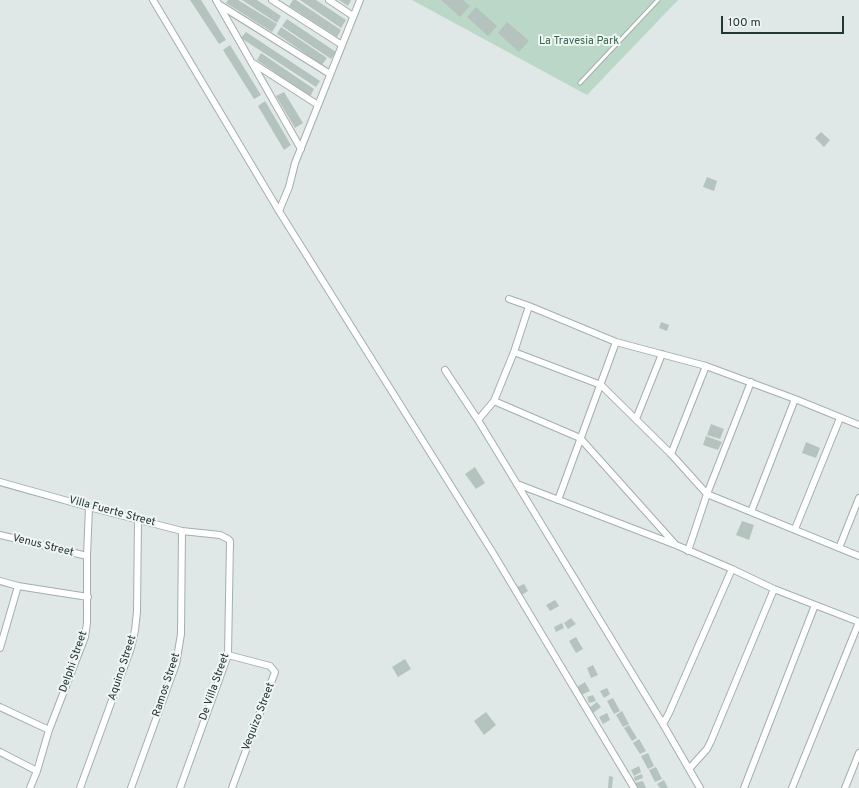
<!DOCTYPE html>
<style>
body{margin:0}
#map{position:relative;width:859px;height:788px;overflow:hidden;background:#dfe8e6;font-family:Overpass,sans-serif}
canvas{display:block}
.scale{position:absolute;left:721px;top:16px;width:123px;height:18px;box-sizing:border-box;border:2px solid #223634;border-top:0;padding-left:5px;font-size:12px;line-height:14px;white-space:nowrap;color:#223634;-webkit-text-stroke:3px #eff6f3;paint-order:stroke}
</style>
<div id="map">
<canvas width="859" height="788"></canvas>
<div class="scale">100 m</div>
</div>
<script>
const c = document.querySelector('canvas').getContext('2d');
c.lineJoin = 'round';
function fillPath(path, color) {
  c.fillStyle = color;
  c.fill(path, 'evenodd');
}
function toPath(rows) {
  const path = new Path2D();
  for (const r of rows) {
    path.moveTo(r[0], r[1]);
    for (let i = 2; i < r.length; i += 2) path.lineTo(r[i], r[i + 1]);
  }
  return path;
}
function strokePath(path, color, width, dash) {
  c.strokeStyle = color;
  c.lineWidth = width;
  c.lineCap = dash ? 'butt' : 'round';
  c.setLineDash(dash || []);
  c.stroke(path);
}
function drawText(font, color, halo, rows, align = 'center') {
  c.font = font + ' Overpass,sans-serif';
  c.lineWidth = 4;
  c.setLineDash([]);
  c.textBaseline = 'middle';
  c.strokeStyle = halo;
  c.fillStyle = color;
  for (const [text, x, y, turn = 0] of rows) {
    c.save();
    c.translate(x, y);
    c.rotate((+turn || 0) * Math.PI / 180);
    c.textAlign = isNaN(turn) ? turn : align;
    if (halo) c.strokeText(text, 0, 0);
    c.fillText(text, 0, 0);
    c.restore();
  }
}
const green = toPath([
 [412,0,678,0,587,95]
]);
const building = toPath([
 [190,0,201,0,226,40,219,44],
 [228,0,238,0,277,24,272,32,226,3],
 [242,0,257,0,281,16,277,23],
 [293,0,296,0,341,30,337,37,289,6],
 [300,0,316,0,346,20,341,28],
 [339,0,351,0,348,6],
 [441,0,463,0,470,6,460,17],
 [476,7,497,26,488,36,467,17],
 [287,19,336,52,331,59,282,26],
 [507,22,529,41,519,52,498,33],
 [281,27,327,58,322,65,277,34],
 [246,32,320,81,316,87,241,38],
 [230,45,261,95,254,99,223,50],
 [261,53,314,89,310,97,257,60],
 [284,92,303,123,295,128,276,96],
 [265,101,291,145,284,150,258,106],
 [821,132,830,140,824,147,815,138],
 [707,177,717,181,714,191,703,187],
 [661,322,669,325,667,331,659,328],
 [711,424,724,429,720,439,707,435],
 [706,436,722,442,718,450,703,445],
 [806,442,820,448,816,458,802,453],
 [475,467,485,483,476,489,465,474],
 [742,521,754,525,749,540,736,535],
 [524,584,528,591,522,595,517,587],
 [555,600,559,606,550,611,546,605],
 [571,618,576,624,568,629,564,623],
 [562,623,564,628,556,632,554,627],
 [576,637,583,649,576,653,569,641],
 [405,659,411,669,398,677,392,667],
 [593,665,598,675,591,678,587,668],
 [585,682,590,691,581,695,577,687],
 [607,688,610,694,604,698,600,691],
 [593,695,596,701,589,703,587,697],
 [613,698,620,711,614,714,607,701],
 [597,702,601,707,593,713,589,708],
 [622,711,629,724,623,727,616,715],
 [486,712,496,725,484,735,474,721],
 [607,713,610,720,603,724,599,717],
 [629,725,637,738,632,741,624,728],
 [639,739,646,751,640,754,633,743],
 [648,753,654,766,648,769,641,756],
 [639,766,641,772,634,776,631,770],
 [656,767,662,779,655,782,649,770],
 [642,774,643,778,635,781,634,777],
 [609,776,613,777,612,788,608,788],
 [664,780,668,788,660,788,657,784],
 [643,781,646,788,637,788,635,783]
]);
const lane = toPath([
 [580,83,658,0]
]);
const street = toPath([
 [153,0,279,211,493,553,634,788],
 [216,0,301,149],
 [272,0,342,45],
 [329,0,353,16],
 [220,5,330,74],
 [253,63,318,105],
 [279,211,289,187,295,163,360,0],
 [509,299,529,306,616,342,706,366,795,399,859,425],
 [514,352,601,385,671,454,707,494,859,556],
 [445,370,478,420,663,724,700,788],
 [494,401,580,438,675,544],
 [636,419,662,354],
 [478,420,494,401,514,352,529,306],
 [671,454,706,366],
 [0,482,89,507,182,531,220,535,228,539,230,541,228,655,180,788],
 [517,484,676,545,732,569,774,589,859,622],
 [558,500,616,342],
 [751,512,795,399],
 [795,529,840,418],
 [0,535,87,556],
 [839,548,859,498],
 [688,551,707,494,751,382],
 [0,581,18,586,88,597],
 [0,648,18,586],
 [228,655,270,666,275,672,232,788],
 [0,707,49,730],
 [663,724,669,713,732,569],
 [0,752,37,771],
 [689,769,707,749,711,741,774,589],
 [30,788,37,771,49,730,85,637,87,623,87,556,89,507],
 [80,788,131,648,135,630,137,612,138,519],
 [131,788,176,664,181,634,182,531],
 [744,788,815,605],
 [792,788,859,622],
 [845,788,859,753]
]);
const parkNames = [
 ["La Travesia Park",579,42]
];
const streetNames = [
 ["Villa Fuerte Street",112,512,15],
 ["Venus Street",43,546,14],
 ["Delphi Street",74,662,-71],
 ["Aquino Street",123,668,-72],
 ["Ramos Street",167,685,-72],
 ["De Villa Street",215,687,-71],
 ["Vequizo Street",259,717,-69]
];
fillPath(green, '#bbd7c7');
fillPath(building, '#b5c3bf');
strokePath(lane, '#a3afad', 5);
strokePath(street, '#a3afad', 8);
strokePath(lane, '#fff', 3);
strokePath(street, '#fff', 6);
drawText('11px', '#32684f', '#eff6f3', parkNames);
drawText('11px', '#223634', '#eff6f3', streetNames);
</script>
